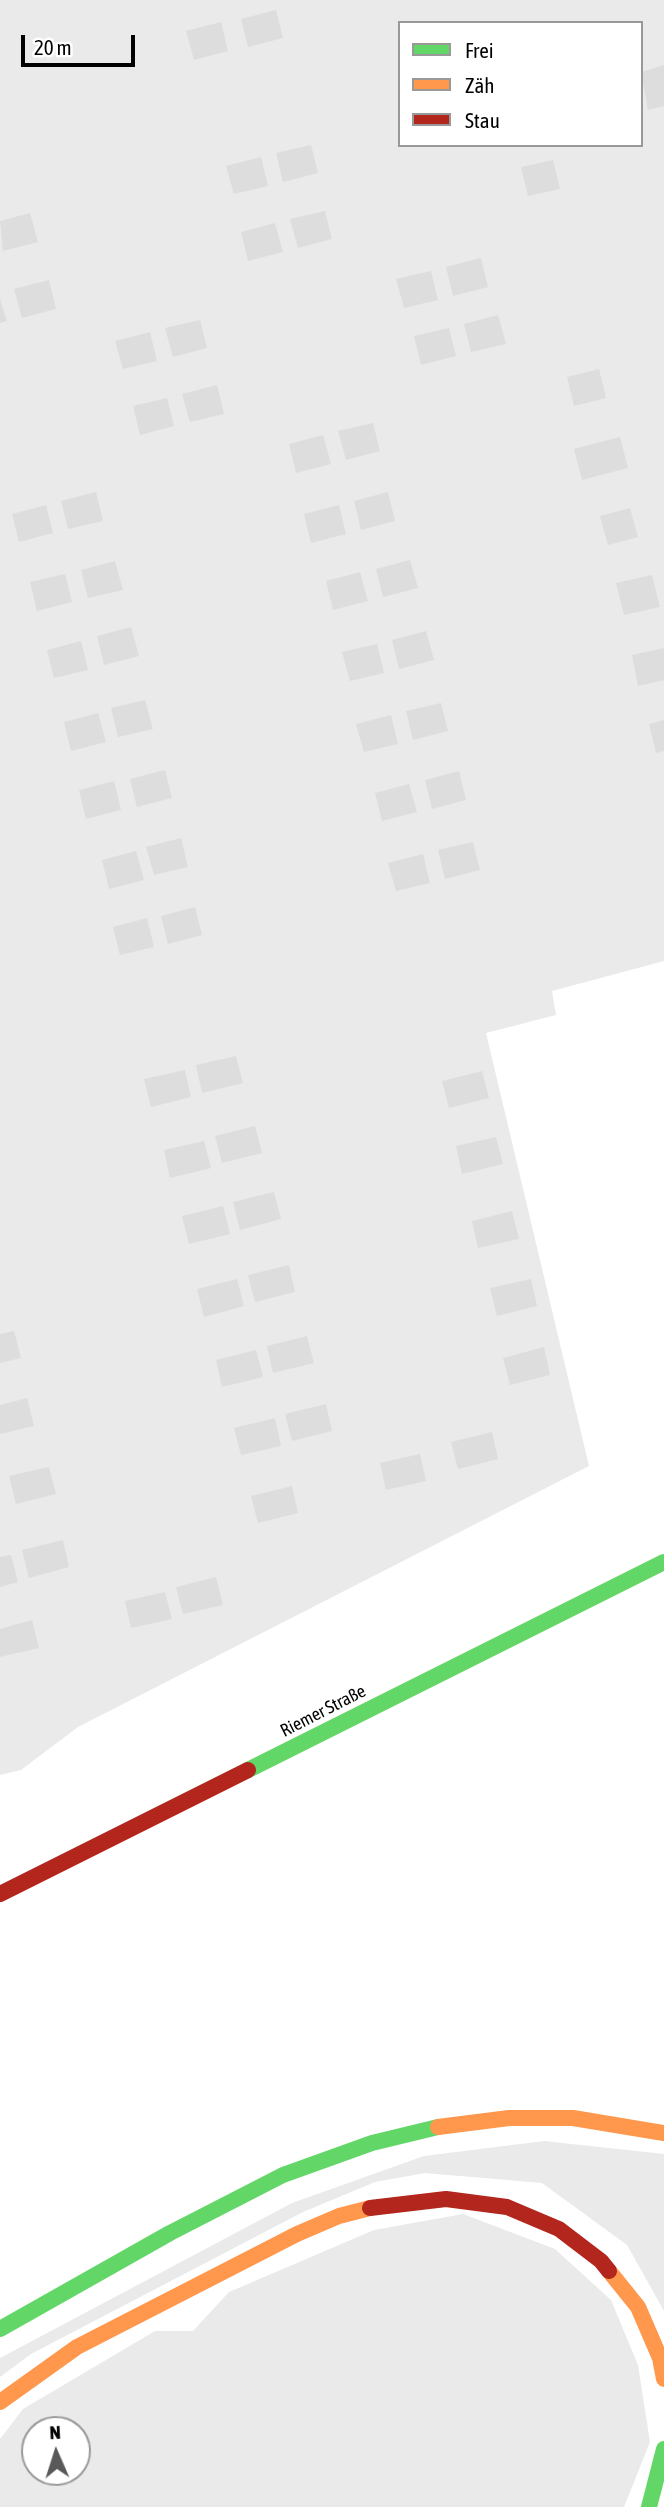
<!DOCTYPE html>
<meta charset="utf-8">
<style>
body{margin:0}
#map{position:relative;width:664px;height:2507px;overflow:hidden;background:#fff;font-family:"Asap Condensed",sans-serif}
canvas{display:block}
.legend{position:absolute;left:398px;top:21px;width:245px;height:126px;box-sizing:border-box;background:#fff;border:2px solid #999;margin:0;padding:9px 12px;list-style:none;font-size:21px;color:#000}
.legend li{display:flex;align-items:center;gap:14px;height:35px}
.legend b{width:35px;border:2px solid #999}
.north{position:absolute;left:21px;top:2416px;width:70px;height:70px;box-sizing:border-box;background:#fff;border:2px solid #999;border-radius:50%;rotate:357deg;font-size:19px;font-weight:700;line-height:28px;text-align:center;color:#000}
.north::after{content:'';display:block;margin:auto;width:24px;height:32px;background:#595959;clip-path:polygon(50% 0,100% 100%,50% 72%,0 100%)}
.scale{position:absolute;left:21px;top:35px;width:114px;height:32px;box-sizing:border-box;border:4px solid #000;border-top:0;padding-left:9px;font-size:21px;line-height:24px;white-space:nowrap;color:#000;-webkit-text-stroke:5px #fff;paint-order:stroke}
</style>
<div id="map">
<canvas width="664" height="2507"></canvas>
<ul class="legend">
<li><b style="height:9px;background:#63d668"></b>Frei</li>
<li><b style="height:9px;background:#ff974d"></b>Zäh</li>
<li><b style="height:9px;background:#b3261e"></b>Stau</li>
</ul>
<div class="north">N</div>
<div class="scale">20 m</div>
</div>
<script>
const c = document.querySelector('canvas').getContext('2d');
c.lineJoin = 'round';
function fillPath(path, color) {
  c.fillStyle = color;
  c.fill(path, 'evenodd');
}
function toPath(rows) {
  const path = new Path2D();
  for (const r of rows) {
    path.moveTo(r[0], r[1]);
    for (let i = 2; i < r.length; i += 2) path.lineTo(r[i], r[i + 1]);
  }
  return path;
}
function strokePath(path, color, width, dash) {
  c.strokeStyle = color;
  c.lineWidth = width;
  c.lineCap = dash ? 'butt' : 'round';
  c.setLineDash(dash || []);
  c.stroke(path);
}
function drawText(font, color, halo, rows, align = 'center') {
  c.font = font + ' "Asap Condensed",sans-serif';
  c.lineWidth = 5;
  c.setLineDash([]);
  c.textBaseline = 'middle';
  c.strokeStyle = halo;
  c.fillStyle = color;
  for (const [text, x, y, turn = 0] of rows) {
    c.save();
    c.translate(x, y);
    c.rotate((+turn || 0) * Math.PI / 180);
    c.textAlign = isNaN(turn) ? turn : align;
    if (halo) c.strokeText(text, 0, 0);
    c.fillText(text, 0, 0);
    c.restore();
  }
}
const green = toPath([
 [0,0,664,0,664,961,552,991,556,1015,486,1033,589,1466,78,1727,21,1770,0,1775],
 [400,23,641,23,641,145,400,145],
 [544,2141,664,2154,664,2311,627,2245,542,2183,425,2173,375,2182,303,2212,31,2354,0,2377,0,2358,292,2203,424,2156],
 [463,2214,555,2249,611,2300,638,2365,650,2442,624,2507,0,2507,0,2439,23,2409,155,2331,193,2331,229,2292,374,2230],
 [35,2430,77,2430,77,2472,35,2472]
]);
const building = toPath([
 [276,10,283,38,248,47,241,19],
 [221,22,228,51,194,60,186,31],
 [664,65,664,106,648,110,641,72],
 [311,145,318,173,283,182,276,153],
 [261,157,268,186,234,194,226,166],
 [553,160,560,189,528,196,521,167],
 [325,211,332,239,298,248,290,219],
 [30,213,38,242,3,251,0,221],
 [275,223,283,252,248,261,241,232],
 [481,258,488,287,453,296,446,267],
 [431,271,438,300,404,308,396,279],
 [49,280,56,309,22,318,14,289],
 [0,299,7,321,0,323],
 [498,315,506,344,471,352,464,324],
 [200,320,207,348,173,357,165,328],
 [449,328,456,356,421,365,414,336],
 [150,332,157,361,123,369,115,341],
 [599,369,606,398,574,406,567,377],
 [217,385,224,414,190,422,182,394],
 [167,398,174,426,140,435,133,406],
 [373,423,380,451,346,460,338,431],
 [323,435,331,464,296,473,289,444],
 [620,437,628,468,582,480,574,449],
 [96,492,103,521,68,529,61,501],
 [388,492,395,521,361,530,354,501],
 [46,505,53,533,19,542,12,514],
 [339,505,346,534,311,543,304,514],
 [630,508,638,537,608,545,600,516],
 [410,560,418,588,383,597,376,569],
 [115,561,123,590,88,598,81,570],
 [360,572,368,601,333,610,326,581],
 [65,574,72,602,37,611,30,582],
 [652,575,660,607,624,615,616,583],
 [131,627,139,656,104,665,97,636],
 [426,631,434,660,399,669,392,640],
 [81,641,88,670,54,678,47,650],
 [377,644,384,673,350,681,342,652],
 [664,648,664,680,638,686,632,655],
 [145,700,153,729,118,737,111,708],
 [441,703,448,731,413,740,406,711],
 [98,713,106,742,71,751,64,722],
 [391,715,398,744,364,752,356,724],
 [664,720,664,751,656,753,649,724],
 [165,770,172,798,137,807,130,779],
 [459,771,466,800,432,809,425,780],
 [114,781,121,810,86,819,79,790],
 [409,784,417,812,382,821,375,793],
 [181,838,188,867,154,875,146,847],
 [473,842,480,870,445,879,438,850],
 [136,851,144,880,109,889,102,860],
 [423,854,430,883,396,891,388,863],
 [195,907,202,935,168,944,161,916],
 [147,918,154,947,120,955,113,927],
 [236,1056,243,1083,202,1093,196,1065],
 [185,1070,191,1097,151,1107,144,1079],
 [482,1071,489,1098,449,1108,442,1081],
 [255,1126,262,1153,222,1163,215,1136],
 [496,1137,503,1164,462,1174,456,1146],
 [204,1141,211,1168,170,1178,164,1150],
 [274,1192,281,1219,240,1230,233,1202],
 [223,1206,230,1234,189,1244,182,1216],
 [512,1211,519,1239,478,1248,472,1221],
 [289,1265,295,1292,255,1302,248,1275],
 [237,1279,244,1306,204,1317,197,1289],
 [531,1279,537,1306,497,1316,490,1288],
 [14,1331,21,1358,0,1363,0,1334],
 [307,1336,314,1363,273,1373,267,1346],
 [544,1347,550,1375,510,1385,503,1358],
 [256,1350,263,1377,222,1387,216,1360],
 [27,1398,34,1426,0,1434,0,1405],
 [326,1404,332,1431,292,1441,285,1414],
 [275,1418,281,1446,241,1455,234,1428],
 [492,1432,498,1459,458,1469,451,1442],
 [420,1454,426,1481,386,1490,380,1463],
 [49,1467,56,1494,16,1504,9,1476],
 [292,1486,298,1513,258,1523,251,1496],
 [63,1540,69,1567,29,1578,22,1550],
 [11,1555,18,1582,0,1587,0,1557],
 [216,1577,223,1605,183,1614,176,1587],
 [165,1592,172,1619,131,1628,125,1601],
 [32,1620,39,1648,0,1657,0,1629]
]);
const fast = toPath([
 [248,1770,664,1562],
 [0,2329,170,2233,283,2175,372,2143,438,2127],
 [649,2507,664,2449]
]);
const slow = toPath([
 [438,2127,509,2118,573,2118,664,2133],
 [609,2271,638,2307,660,2358,664,2379],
 [0,2402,77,2347,297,2234,339,2216,370,2208]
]);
const jam = toPath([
 [0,1894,248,1770],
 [370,2208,446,2199,507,2207,559,2229,601,2261,609,2271]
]);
const streetNames = [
 ["Riemer Straße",323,1711,-27]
];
fillPath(green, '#eaeaea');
fillPath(building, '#ddd');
strokePath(fast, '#63d668', 16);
strokePath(slow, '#ff974d', 16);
strokePath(jam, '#b3261e', 16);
drawText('18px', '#000', '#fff', streetNames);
</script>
